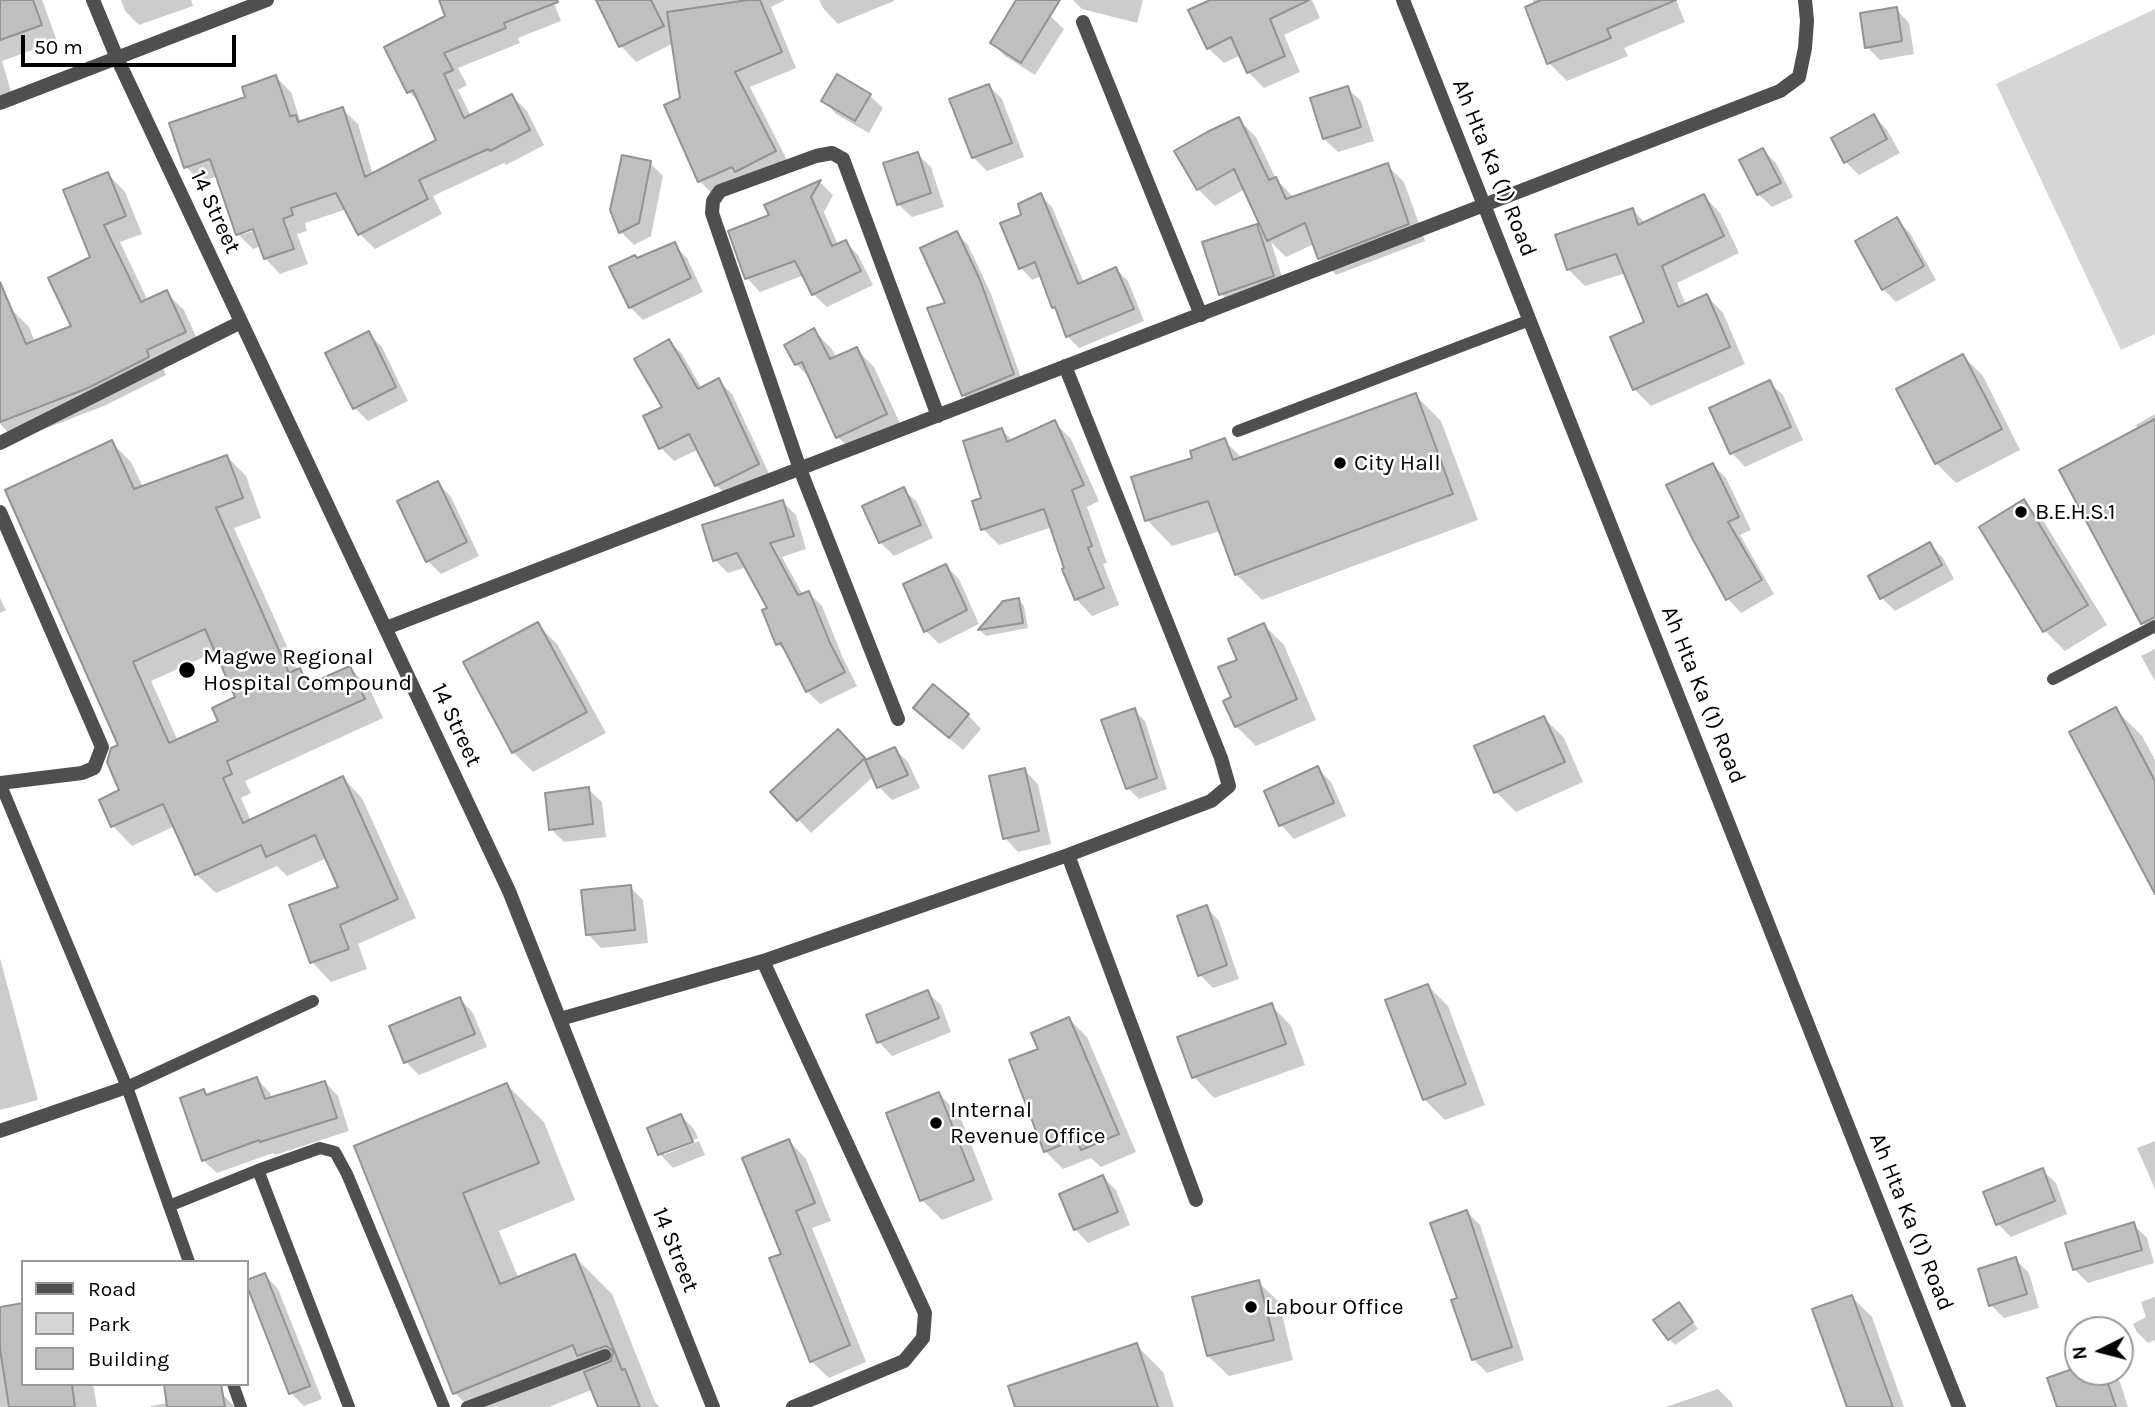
<!DOCTYPE html>
<style>
body{margin:0}
#map{position:relative;width:2155px;height:1407px;overflow:hidden;background:#fff;font-family:Karla,sans-serif}
canvas{display:block}
.legend{position:absolute;left:21px;top:1260px;width:228px;height:126px;box-sizing:border-box;background:#fff;border:2px solid #999;margin:0;padding:9px 12px;list-style:none;font-size:21px;color:#000}
.legend li{display:flex;align-items:center;gap:14px;height:35px}
.legend b{width:35px;border:2px solid #999}
.north{position:absolute;left:2064px;top:1316px;width:70px;height:70px;box-sizing:border-box;background:#fff;border:2px solid #999;border-radius:50%;rotate:264deg;font-size:19px;font-weight:700;line-height:28px;text-align:center;color:#000}
.north::after{content:'';display:block;margin:auto;width:24px;height:32px;background:#000;clip-path:polygon(50% 0,100% 100%,50% 72%,0 100%)}
.scale{position:absolute;left:21px;top:35px;width:215px;height:32px;box-sizing:border-box;border:4px solid #000;border-top:0;padding-left:9px;font-size:21px;line-height:24px;white-space:nowrap;color:#000;-webkit-text-stroke:5px #fff;paint-order:stroke}
</style>
<div id="map">
<canvas width="2155" height="1407"></canvas>
<ul class="legend">
<li><b style="height:9px;background:#4f4f4f"></b>Road</li>
<li><b style="height:19px;background:#d6d6d6"></b>Park</li>
<li><b style="height:19px;background:#bfbfbf"></b>Building</li>
</ul>
<div class="north">N</div>
<div class="scale">50 m</div>
</div>
<script>
const c = document.querySelector('canvas').getContext('2d');
c.lineJoin = 'round';
function fillPath(path, color) {
  c.fillStyle = color;
  c.fill(path, 'evenodd');
}
function toPath(rows) {
  const path = new Path2D();
  for (const r of rows) {
    path.moveTo(r[0], r[1]);
    for (let i = 2; i < r.length; i += 2) path.lineTo(r[i], r[i + 1]);
  }
  return path;
}
function strokePath(path, color, width, dash) {
  c.strokeStyle = color;
  c.lineWidth = width;
  c.lineCap = dash ? 'butt' : 'round';
  c.setLineDash(dash || []);
  c.stroke(path);
}
function drawText(font, color, halo, rows, align = 'center') {
  c.font = font + ' Karla,sans-serif';
  c.lineWidth = 5;
  c.setLineDash([]);
  c.textBaseline = 'middle';
  c.strokeStyle = halo;
  c.fillStyle = color;
  for (const [text, x, y, turn = 0] of rows) {
    c.save();
    c.translate(x, y);
    c.rotate((+turn || 0) * Math.PI / 180);
    c.textAlign = isNaN(turn) ? turn : align;
    if (halo) c.strokeText(text, 0, 0);
    c.fillText(text, 0, 0);
    c.restore();
  }
}
const green = toPath([
 [2155,9,2155,334,2121,350,1996,84]
]);
const shadow = toPath([
 [0,0,42,0,57,41,2,61,14,102,0,107],
 [121,0,191,0,193,6,139,25,125,11],
 [454,0,551,0,554,3,561,21,518,38,520,43,458,68,467,85,458,90,471,116,512,96,527,111,544,145,506,165,504,163,433,196,442,214,375,249,360,234,347,209,305,223,307,231,297,234,308,264,280,274,265,258,261,246,253,249,238,234,218,176,201,182,186,167,247,98,276,77,291,92,301,123,342,109,358,124,373,175,438,141,421,104,409,92],
 [261,225,262,228,244,234,244,231],
 [598,0,785,0,771,7,796,68,750,87,790,166,715,197,700,181,667,106,682,99,674,43,636,62,621,46],
 [819,0,894,0,894,1,838,24,823,8],
 [1018,0,1025,0,1050,16,1064,29,1035,75,1005,56,992,43],
 [1073,0,1143,0,1137,23,1082,9],
 [1213,0,1312,0,1320,18,1284,35,1300,72,1264,88,1248,72,1241,55,1224,63,1208,48],
 [1533,0,1676,0,1685,22,1624,48,1628,56,1567,81,1549,63],
 [1896,9,1909,23,1914,54,1880,60,1867,47],
 [989,86,1002,99,1024,157,987,171,973,157],
 [1347,88,1361,101,1374,141,1338,152,1324,139],
 [869,95,883,108,869,133,836,114,823,100],
 [1874,116,1887,130,1900,153,1859,175,1846,162],
 [1239,120,1256,137,1276,179,1294,198,1387,165,1404,182,1425,241,1336,275,1319,258,1314,244,1286,257,1271,242,1286,289,1234,307,1221,294,1256,226,1266,236,1245,189,1215,206,1198,189],
 [1763,150,1776,163,1793,197,1772,207,1758,194],
 [917,154,931,167,944,207,912,217,898,204],
 [650,163,663,176,651,236,634,245,621,232,612,210],
 [108,174,125,192,142,234,120,242,148,301,166,293,184,310,202,350,163,368,166,375,106,405,16,440,0,424,0,315,12,310,29,327,35,342,74,327,93,258],
 [821,183,833,195,824,212,838,245,845,242,858,255,873,285,827,307,813,294,804,275,760,292,747,278,730,232,771,216,766,205],
 [1040,195,1052,207,1084,283,1116,269,1128,281,1144,321,1079,348,1067,336,1059,313,1053,307,1042,276,1032,280,1021,268,1023,216],
 [1704,196,1720,213,1739,253,1677,283,1686,305,1707,296,1723,313,1745,364,1651,406,1634,389,1646,323,1626,273,1585,286,1568,269,1633,210,1645,223],
 [1896,220,1910,233,1936,280,1896,302,1883,289],
 [957,233,968,245,991,294,1024,386,975,406,963,395,947,304],
 [674,245,687,258,703,292,643,320,630,307,638,260],
 [813,330,831,348,837,358,856,349,874,367,904,432,856,455,838,437,812,380,796,364],
 [368,333,382,347,408,401,368,421,355,408],
 [669,341,682,354,702,389,719,381,732,394,771,478,730,499,716,485,697,450,674,461,661,448],
 [1963,356,1983,376,2020,450,1956,483,1936,463],
 [1769,382,1783,395,1803,440,1745,467,1732,453,1712,409],
 [1415,395,1441,421,1478,520,1262,600,1236,574,1220,531,1172,546,1147,520,1194,459,1224,440,1243,459],
 [2155,414,2155,635,2142,622,2138,430,2136,425],
 [1054,422,1071,439,1099,501,1087,507,1107,563,1103,564,1119,605,1092,616,1076,599,1052,527,999,545,983,529,983,499,1002,430,1013,441],
 [111,442,131,462,143,487,227,457,246,476,261,518,234,528,298,671,313,684,350,668,369,687,383,718,245,781,251,793,241,798,251,821,343,778,362,798,416,918,358,944,367,969,331,982,312,962,340,888,327,858,287,876,277,866,216,893,196,874,175,826,132,846,113,826,101,800,122,791],
 [217,651,237,698,220,722,178,741,151,681],
 [1713,465,1726,478,1751,530,1740,535,1774,594,1741,613,1728,599,1693,537],
 [438,483,451,497,479,556,441,574,428,561],
 [903,489,917,502,933,538,894,556,880,542,864,507],
 [2024,501,2044,522,2107,625,2065,651,2045,631],
 [783,502,796,515,806,549,782,557,803,595,809,593,822,606,843,658,857,686,820,704,807,691,788,654,778,644,770,609,747,567,728,573,715,560],
 [1930,544,1943,558,1954,579,1895,611,1882,598],
 [946,566,959,579,979,624,939,644,926,631],
 [0,598,6,610,0,613],
 [1018,600,1024,606,1028,628,986,636,980,630,1004,603],
 [537,624,557,644,606,733,533,772,513,752],
 [1264,625,1284,645,1316,720,1256,746,1236,726,1233,698,1239,660],
 [2155,649,2155,681,2141,656],
 [2115,709,2142,736,2155,760,2155,891],
 [1134,710,1145,721,1167,789,1139,799,1128,788],
 [968,715,981,729,963,750,929,721],
 [1544,718,1564,738,1583,782,1516,812,1496,792],
 [852,744,867,761,895,749,908,762,920,788,892,800,879,787,874,776,811,833,798,819],
 [1317,768,1331,782,1346,816,1294,839,1281,825,1266,791],
 [1024,770,1038,784,1051,844,1018,852,1005,838],
 [588,789,602,802,606,837,564,842,551,829],
 [630,887,643,900,648,943,601,948,588,934],
 [1206,907,1219,921,1239,979,1213,988,1200,975],
 [0,958,38,1100,0,1110],
 [1428,986,1448,1006,1485,1105,1445,1120,1424,1099],
 [927,992,941,1005,951,1032,892,1056,879,1042,868,1016],
 [460,999,473,1013,487,1047,419,1075,406,1062],
 [1271,1005,1291,1026,1305,1065,1214,1098,1194,1077],
 [1069,1019,1087,1037,1136,1152,1101,1167,1091,1158,1063,1169,1045,1151,1040,1050],
 [257,1079,270,1093,272,1099,325,1082,338,1096,349,1131,275,1155,273,1153,217,1173,203,1160,204,1091,209,1096],
 [507,1085,544,1122,575,1200,499,1231,519,1279,574,1256,612,1294,655,1402,660,1407,600,1407,591,1390,549,1407,469,1407,455,1393,356,1146],
 [939,1094,959,1114,993,1200,942,1220,922,1200],
 [681,1116,694,1129,698,1138,664,1151,664,1155,699,1141,705,1155,673,1168,660,1154],
 [789,1141,806,1159,831,1221,812,1228,866,1362,829,1378,811,1361,783,1255],
 [2155,1141,2155,1189,2137,1148],
 [2042,1170,2056,1183,2067,1214,2011,1237,1998,1224],
 [1103,1177,1116,1190,1130,1225,1088,1243,1075,1229],
 [1467,1212,1480,1225,1524,1360,1487,1373,1473,1359,1459,1299],
 [2133,1224,2147,1238,2154,1263,2088,1283,2075,1270],
 [2015,1259,2029,1273,2039,1308,2004,1318,1991,1305],
 [265,1275,278,1289,322,1399,304,1406,291,1393],
 [1258,1282,1279,1302,1293,1360,1229,1376,1208,1356],
 [1852,1297,1872,1317,1904,1407,1854,1407],
 [2155,1297,2155,1340,2148,1343,2137,1332,2133,1324,2146,1317,2141,1302],
 [1679,1304,1698,1329,1675,1345,1669,1339],
 [0,1308,23,1384,93,1384,97,1407,0,1407],
 [1136,1345,1163,1372,1174,1407,1017,1407],
 [2078,1369,2078,1372,2110,1372,2120,1382,2128,1407,2058,1407],
 [1718,1389,1731,1402,1733,1407,1666,1407],
 [221,1393,235,1407,151,1407,151,1406]
]);
const building = toPath([
 [0,0,33,0,42,25,0,40,0,0],
 [439,0,557,0,558,2,504,23,506,28,444,53,453,70,444,74,464,118,512,94,530,130,490,151,488,149,419,180,428,199,358,235,336,193,291,208,293,215,283,219,294,249,264,259,253,229,236,235,210,159,184,168,169,123,245,97,242,87,276,75,290,116,296,115,298,122,343,107,365,177,436,140,413,90,407,93,384,47,445,16,439,0],
 [596,0,651,0,664,26,619,47,596,0],
 [748,0,760,0,782,52,735,72,776,151,735,172,732,167,698,182,664,105,680,98,667,12,748,0],
 [1016,0,1060,0,1021,63,990,43,1016,0],
 [1210,0,1309,0,1270,19,1285,56,1247,73,1231,37,1207,49,1188,10,1210,0],
 [1541,0,1676,0,1607,29,1611,38,1547,64,1525,7,1541,0],
 [1897,7,1902,41,1865,48,1860,13,1897,7],
 [837,74,871,94,855,121,821,101,837,74],
 [989,84,1012,143,972,158,949,99,989,84],
 [1348,86,1361,127,1323,139,1310,98,1348,86],
 [1874,114,1887,139,1844,163,1831,138,1874,114],
 [1239,117,1269,180,1276,177,1286,199,1388,163,1409,224,1318,259,1305,223,1267,241,1234,169,1197,190,1174,151,1207,132,1239,117],
 [1763,148,1781,183,1757,195,1739,160,1763,148],
 [918,152,931,193,897,205,883,163,918,152],
 [622,155,651,161,639,223,619,233,610,210,622,155],
 [108,172,126,216,104,225,141,302,167,290,186,332,147,350,149,357,88,388,0,422,0,282,26,344,71,326,48,278,90,257,63,190,108,172],
 [821,180,811,197,832,246,846,240,861,271,812,295,795,261,745,279,728,231,769,215,764,205,821,180],
 [1041,193,1078,284,1116,267,1134,309,1066,337,1055,307,1052,308,1035,262,1019,269,1000,223,1021,215,1018,204,1041,193],
 [1704,194,1724,236,1662,266,1678,307,1707,294,1730,347,1633,390,1610,337,1644,322,1616,254,1567,270,1555,235,1633,208,1638,225,1704,194],
 [1897,217,1924,266,1882,290,1855,241,1897,217],
 [1257,224,1274,276,1219,295,1202,242,1257,224],
 [957,231,980,280,1014,374,962,396,927,308,945,303,920,248,957,231],
 [675,242,691,278,629,308,609,267,635,255,637,258,675,242],
 [814,328,830,359,857,347,887,414,836,438,802,362,795,365,784,345,814,328],
 [369,331,396,387,353,409,325,353,369,331],
 [669,339,698,389,719,378,759,464,715,486,689,434,659,449,643,416,662,407,634,359,669,339],
 [1963,354,2002,429,1935,464,1896,389,1963,354],
 [1770,380,1791,427,1730,454,1709,408,1770,380],
 [1416,393,1453,494,1235,575,1208,501,1145,521,1131,477,1192,458,1190,451,1225,438,1233,460,1416,393],
 [2155,419,2155,617,2141,624,2059,470,2155,419],
 [1055,420,1084,485,1072,490,1092,546,1088,548,1104,588,1075,600,1062,569,1064,568,1044,509,981,530,972,501,981,498,963,441,1002,428,1007,442,1055,420],
 [112,440,134,489,227,455,243,498,216,508,289,673,300,668,307,685,350,666,365,699,227,761,232,774,223,778,243,823,343,776,398,899,340,925,349,949,310,963,289,905,338,887,315,835,266,857,261,845,195,875,163,804,111,827,99,800,119,790,107,762,111,748,118,745,5,490,112,440],
 [205,629,235,697,212,708,218,721,169,743,133,662,205,629],
 [1713,463,1739,517,1728,522,1762,580,1726,600,1692,538,1666,485,1713,463],
 [438,481,467,542,426,562,397,501,438,481],
 [904,487,921,525,879,543,862,506,904,487],
 [2024,499,2088,605,2043,632,1979,527,2024,499],
 [783,500,794,536,770,543,798,595,809,591,830,643,845,672,806,692,781,643,776,645,762,610,767,608,737,553,713,561,702,525,783,500],
 [1930,542,1942,565,1880,599,1868,576,1930,542],
 [946,564,967,610,924,632,903,584,946,564],
 [1019,598,1023,623,978,630,1003,601,1019,598],
 [538,622,587,712,512,753,463,662,538,622],
 [1264,623,1297,699,1235,727,1223,701,1231,697,1218,667,1237,660,1228,639,1264,623],
 [933,684,969,714,949,738,913,708,933,684],
 [2116,707,2155,781,2155,894,2069,732,2116,707],
 [1135,708,1157,778,1126,789,1101,720,1135,708],
 [1544,716,1565,762,1494,793,1474,746,1544,716],
 [838,729,865,758,797,821,770,792,838,729],
 [895,747,908,775,877,788,865,760,895,747],
 [1318,766,1334,803,1279,826,1264,791,1318,766],
 [1025,768,1039,831,1003,839,989,776,1025,768],
 [589,787,593,824,549,830,545,793,589,787],
 [631,885,635,930,586,935,581,890,631,885],
 [1207,905,1227,965,1198,976,1177,916,1207,905],
 [1428,984,1466,1084,1423,1100,1385,1000,1428,984],
 [928,990,939,1018,877,1043,866,1015,928,990],
 [460,997,475,1034,404,1063,389,1026,460,997],
 [1272,1003,1286,1044,1192,1078,1177,1037,1272,1003],
 [1069,1017,1119,1134,1081,1150,1076,1139,1044,1152,1009,1060,1038,1049,1031,1033,1069,1017],
 [257,1077,265,1099,325,1081,337,1118,260,1142,259,1140,202,1161,180,1098,204,1089,206,1095,257,1077],
 [507,1083,539,1163,463,1193,500,1284,575,1254,622,1370,625,1369,640,1407,598,1407,584,1372,611,1361,613,1351,606,1346,577,1356,573,1345,453,1394,354,1146,507,1083],
 [939,1092,974,1180,920,1201,886,1113,939,1092],
 [681,1114,693,1142,658,1155,647,1128,681,1114],
 [789,1139,815,1203,796,1211,850,1345,810,1362,769,1258,781,1254,742,1158,789,1139],
 [2043,1168,2055,1201,1996,1225,1983,1192,2043,1168],
 [1103,1175,1118,1212,1074,1230,1059,1194,1103,1175],
 [1467,1210,1512,1347,1472,1360,1451,1300,1457,1298,1430,1223,1467,1210],
 [2134,1222,2142,1250,2073,1270,2065,1243,2134,1222],
 [2016,1257,2027,1294,1989,1306,1978,1269,2016,1257],
 [265,1273,310,1386,289,1394,247,1286,247,1280,265,1273],
 [1259,1280,1274,1340,1207,1356,1192,1297,1259,1280],
 [1852,1295,1893,1407,1847,1407,1812,1309,1852,1295],
 [1679,1302,1693,1322,1668,1340,1653,1320,1679,1302],
 [23,1303,23,1384,72,1384,75,1407,9,1407,0,1349,0,1307,23,1303],
 [1137,1343,1158,1407,1015,1407,1008,1386,1137,1343],
 [2078,1367,2078,1372,2104,1372,2116,1407,2057,1407,2047,1378,2078,1367],
 [164,1384,221,1384,225,1407,167,1407,164,1384]
]);
const service = toPath([
 [1238,431,1530,320],
 [2053,679,2155,626],
 [0,783,127,1087,189,1262],
 [127,1087,313,1001],
 [258,1170,349,1407],
 [169,1206,258,1170,320,1148,335,1152,347,1174,444,1407],
 [233,1384,241,1407],
 [467,1407,605,1355]
]);
const minor = toPath([
 [93,0,117,58,509,891,713,1407],
 [1083,22,1201,315],
 [0,103,267,0],
 [0,443,241,322],
 [0,512,102,747,94,768,82,773,0,783],
 [386,628,1780,91,1799,77,1805,48,1807,21,1805,0],
 [898,719,800,469,712,213,713,201,720,191,816,156,832,153,843,159,938,416],
 [1068,855,1196,1200],
 [763,961,925,1313,923,1338,904,1361,793,1407],
 [560,1019,763,961,1068,855,1211,801,1229,786,1221,758,1065,366],
 [0,1131,127,1087]
]);
const tertiary = toPath([
 [1403,0,1959,1407]
]);
const markers = [
 [1340,463,7,"#000"],
 [2021,512,7,"#000"],
 [187,670,9,"#000"],
 [936,1123,7,"#000"],
 [1251,1307,7,"#000"]
];
const streetNames = [
 ["Ah Hta Ka (1) Road",1494,168,68],
 ["14 Street",215,212,65],
 ["Ah Hta Ka (1) Road",1703,695,68],
 ["14 Street",456,725,65],
 ["Ah Hta Ka (1) Road",1911,1222,68],
 ["14 Street",675,1250,68]
];
const poiNames = [
 ["City Hall",1354,463],
 ["B.E.H.S.1",2035,512],
 ["Magwe Regional",203,657],
 ["Hospital Compound",203,683],
 ["Internal",950,1110],
 ["Revenue Office",950,1136],
 ["Labour Office",1265,1307]
];
fillPath(green, '#d6d6d6');
fillPath(shadow, '#0003');
fillPath(building, '#bfbfbf');
strokePath(building, '#939393', 2);
strokePath(service, '#4f4f4f', 12);
strokePath(minor, '#4f4f4f', 14);
strokePath(tertiary, '#4f4f4f', 14);
for (const [x, y, r, color] of markers) {
  const dot = new Path2D();
  dot.arc(x, y, r, 0, 2 * Math.PI);
  c.fillStyle = color;
  c.fill(dot);
  strokePath(dot, '#fff', 2.5);
}
drawText('23px', '#000', '#fff', streetNames);
drawText('23px', '#000', '#fff', poiNames, 'left');
</script>
